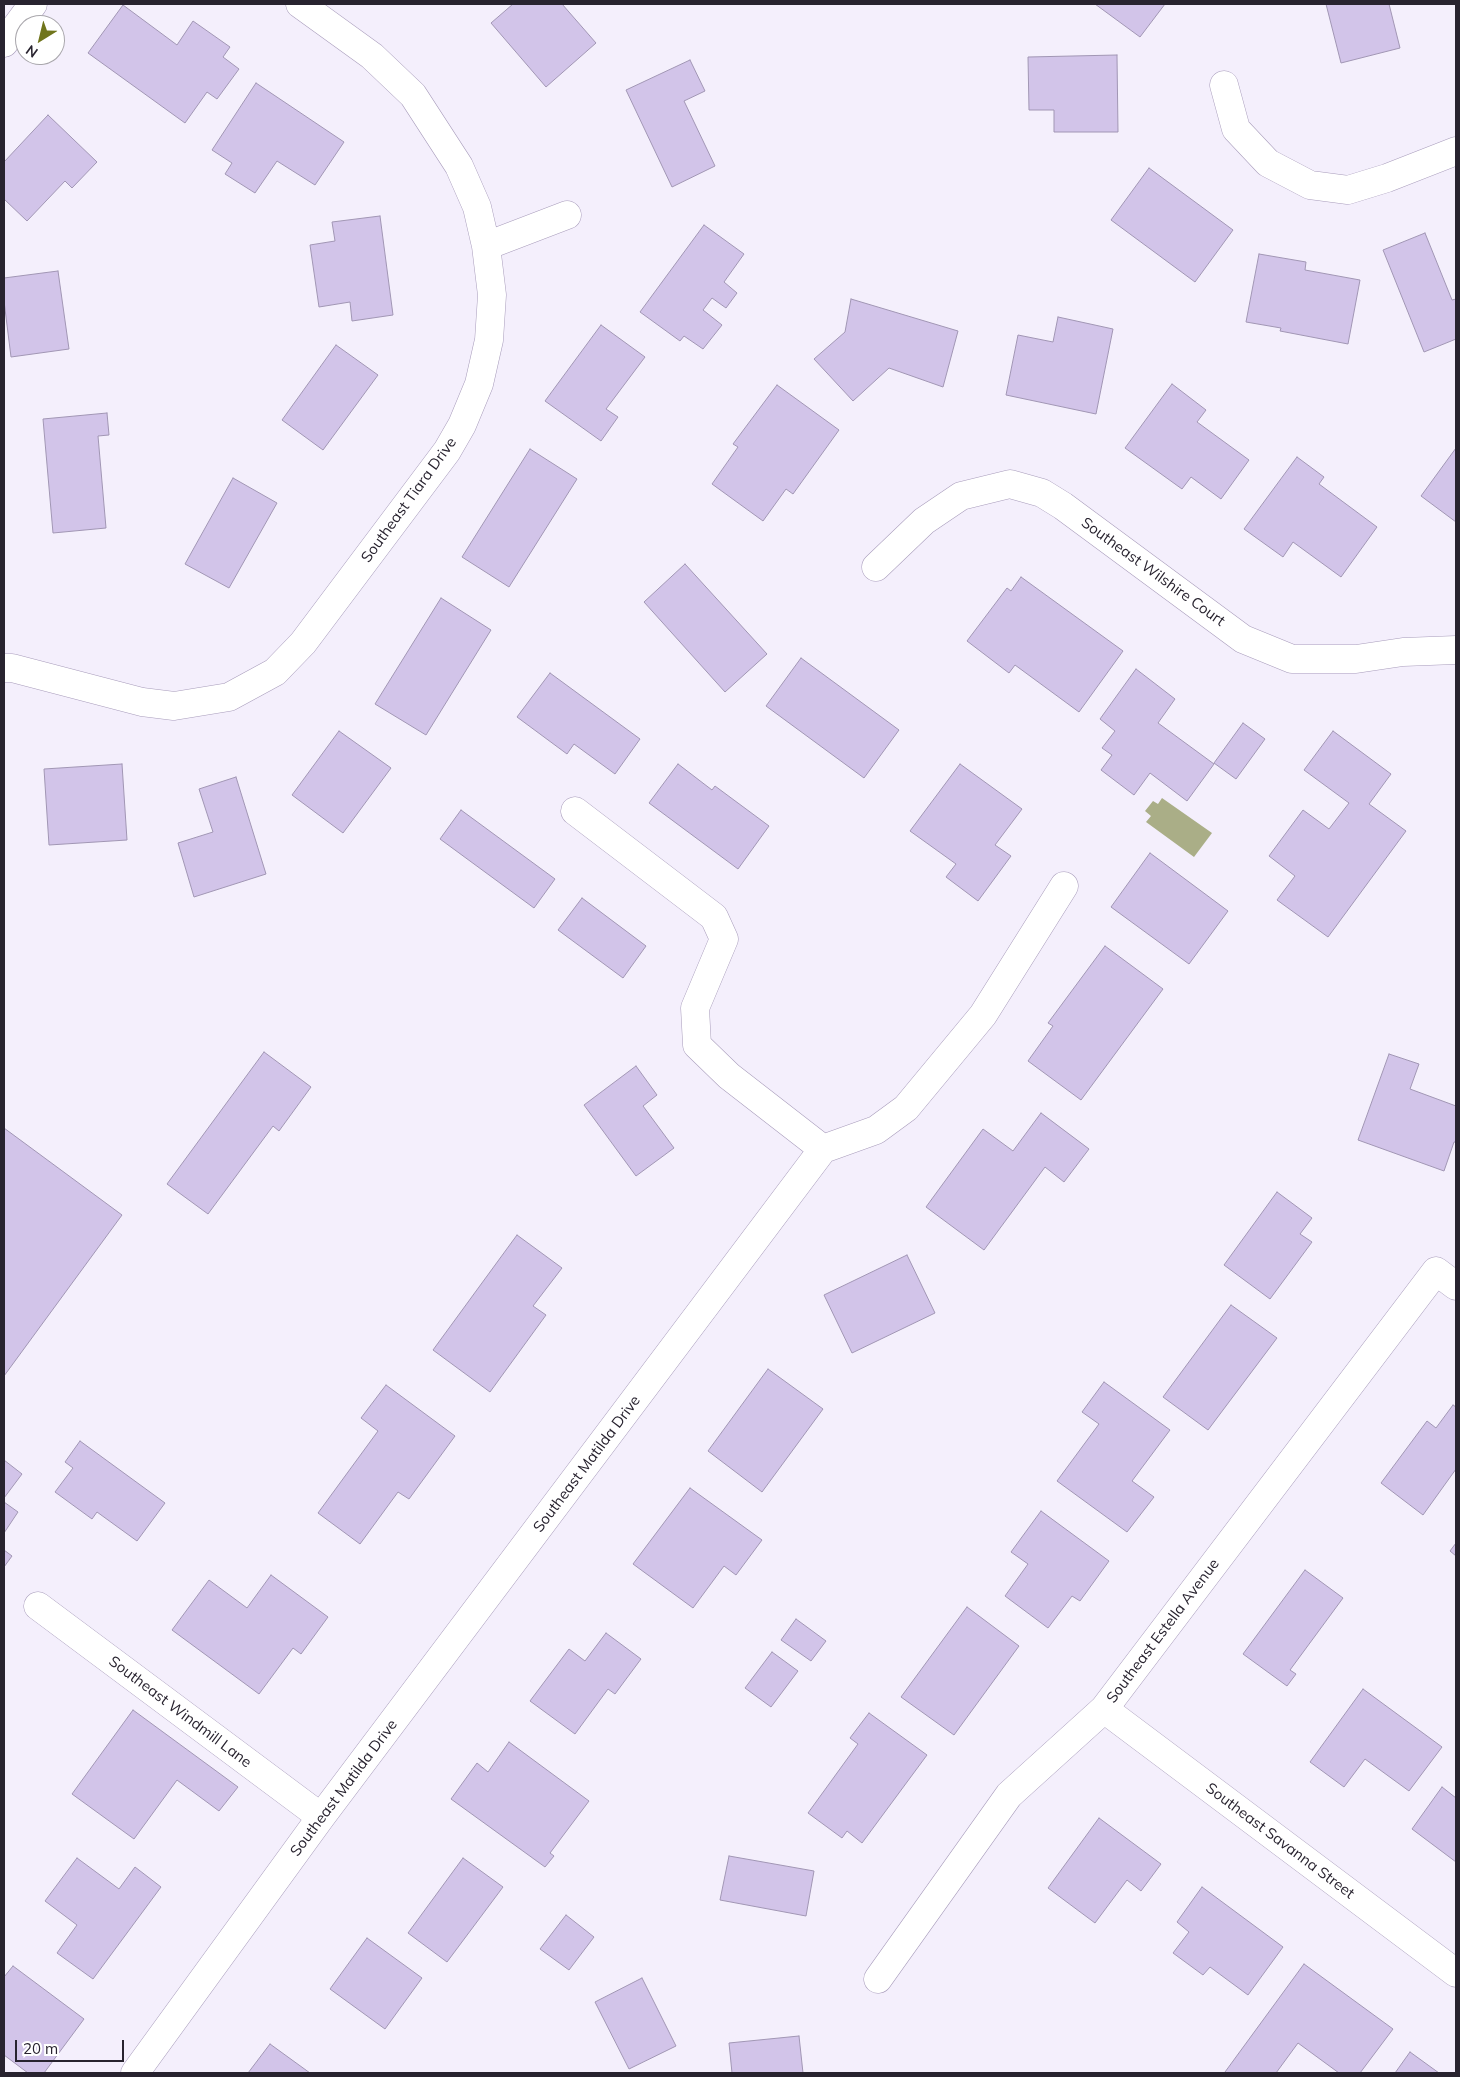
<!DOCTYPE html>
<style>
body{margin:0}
#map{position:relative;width:1460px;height:2077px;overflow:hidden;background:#f4effc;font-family:Mulish,sans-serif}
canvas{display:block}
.frame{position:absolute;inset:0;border:5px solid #28232f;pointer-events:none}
.north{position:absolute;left:15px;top:15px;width:50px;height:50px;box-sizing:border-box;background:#fff;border:1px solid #a9a7ac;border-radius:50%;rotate:216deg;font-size:14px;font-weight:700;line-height:20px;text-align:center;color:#28232f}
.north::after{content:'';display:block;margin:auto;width:18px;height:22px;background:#70751c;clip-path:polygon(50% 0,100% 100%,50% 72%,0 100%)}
.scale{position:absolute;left:15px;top:2040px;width:109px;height:22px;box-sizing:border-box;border:2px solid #28232f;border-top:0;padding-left:6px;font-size:15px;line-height:18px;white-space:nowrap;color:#28232f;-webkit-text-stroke:4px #fff;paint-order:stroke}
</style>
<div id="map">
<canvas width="1460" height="2077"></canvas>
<div class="frame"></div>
<div class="north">N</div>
<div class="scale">20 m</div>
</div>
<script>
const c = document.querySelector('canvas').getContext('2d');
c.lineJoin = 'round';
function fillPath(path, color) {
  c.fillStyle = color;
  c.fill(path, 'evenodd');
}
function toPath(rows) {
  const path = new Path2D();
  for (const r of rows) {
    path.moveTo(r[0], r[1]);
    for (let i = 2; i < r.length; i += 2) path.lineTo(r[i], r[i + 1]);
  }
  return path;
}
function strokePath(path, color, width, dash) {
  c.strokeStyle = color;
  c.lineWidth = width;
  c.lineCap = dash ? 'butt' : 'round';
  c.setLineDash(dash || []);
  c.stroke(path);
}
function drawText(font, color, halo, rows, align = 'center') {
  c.font = font + ' Mulish,sans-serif';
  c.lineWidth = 4.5;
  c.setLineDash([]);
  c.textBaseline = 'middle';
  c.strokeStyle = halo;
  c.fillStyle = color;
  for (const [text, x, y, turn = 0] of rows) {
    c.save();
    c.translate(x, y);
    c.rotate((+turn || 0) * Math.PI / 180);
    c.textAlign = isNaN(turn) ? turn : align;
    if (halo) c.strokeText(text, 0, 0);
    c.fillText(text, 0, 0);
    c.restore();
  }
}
const water = toPath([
 [1162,798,1212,833,1194,857,1146,822,1151,816,1145,811,1153,801,1158,804]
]);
const building = toPath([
 [513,4,562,4,596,43,546,87,491,23,513,4],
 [1095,4,1165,4,1140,37,1095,4],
 [1326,4,1389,4,1400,48,1341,63,1326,4],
 [123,5,177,45,193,21,230,47,223,57,239,69,217,99,207,92,185,123,88,53,123,5],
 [1117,55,1118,132,1054,132,1054,110,1029,110,1028,57,1117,55],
 [690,60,705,91,684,101,715,166,672,187,626,90,690,60],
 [256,83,344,142,315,185,277,161,255,193,225,174,232,163,212,150,256,83],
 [48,115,97,162,72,188,65,181,27,221,4,199,4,162,48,115],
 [1149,168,1233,230,1195,282,1111,220,1149,168],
 [380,216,393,315,352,321,350,302,319,307,310,245,335,241,332,222,380,216],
 [704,225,744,254,724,282,737,293,726,308,712,298,703,310,722,325,703,349,684,336,680,341,640,312,704,225],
 [1425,233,1452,300,1456,299,1456,339,1424,352,1383,250,1425,233],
 [1259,254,1306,262,1305,270,1360,280,1348,344,1280,331,1281,328,1246,322,1259,254],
 [58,271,69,349,11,357,4,301,4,278,58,271],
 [851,299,958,331,943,387,889,368,853,401,814,359,845,332,851,299],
 [1058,317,1113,329,1096,414,1006,395,1018,335,1053,342,1058,317],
 [601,325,645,357,606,409,618,417,601,441,545,401,601,325],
 [336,345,378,375,323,450,282,420,336,345],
 [1172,384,1206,410,1197,422,1249,460,1221,499,1191,477,1182,489,1125,448,1172,384],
 [777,385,839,430,793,494,786,489,763,521,712,484,738,447,733,444,777,385],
 [107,413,109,435,98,436,106,528,53,533,43,419,107,413],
 [1456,448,1456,522,1421,496,1456,448],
 [530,449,577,479,509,587,462,557,530,449],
 [1297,457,1324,477,1319,484,1377,527,1341,577,1293,542,1283,557,1244,529,1297,457],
 [233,478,277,503,229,588,185,564,233,478],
 [685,564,767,654,725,692,644,602,685,564],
 [1021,577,1123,651,1079,712,1015,665,1009,673,967,641,1007,588,1011,591,1021,577],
 [441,598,491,630,426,735,375,704,441,598],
 [801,658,899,730,864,778,766,706,801,658],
 [1136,669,1175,699,1158,723,1214,764,1187,801,1150,773,1134,795,1101,770,1112,755,1102,748,1115,731,1100,719,1136,669],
 [550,673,640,739,615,774,574,744,567,754,517,717,550,673],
 [1243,723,1265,739,1236,779,1214,763,1243,723],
 [339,731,391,768,343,833,292,795,339,731],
 [1333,731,1391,774,1369,804,1406,831,1328,937,1277,900,1295,876,1269,856,1303,810,1329,829,1349,803,1304,770,1333,731],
 [122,764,127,840,49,845,44,769,122,764],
 [678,764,712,790,715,786,769,826,738,869,649,803,678,764],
 [960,764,1022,809,995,845,1011,856,978,901,946,877,956,864,910,831,960,764],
 [236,777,266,874,194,897,178,843,213,832,199,789,236,777],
 [461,810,555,879,534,908,440,839,461,810],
 [1150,853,1228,911,1189,964,1111,907,1150,853],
 [582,898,646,946,623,978,558,930,582,898],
 [1105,946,1163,989,1081,1100,1028,1061,1053,1026,1048,1023,1105,946],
 [264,1052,311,1087,279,1131,273,1126,208,1214,167,1184,264,1052],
 [1389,1054,1419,1064,1410,1089,1456,1106,1456,1142,1454,1142,1444,1171,1358,1140,1389,1054],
 [636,1066,657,1095,643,1106,674,1148,636,1176,584,1105,636,1066],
 [1041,1113,1089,1149,1064,1182,1045,1167,984,1250,926,1207,983,1129,1013,1151,1041,1113],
 [4,1128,122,1215,4,1376,4,1128],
 [1277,1192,1312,1218,1300,1234,1312,1242,1270,1299,1224,1265,1277,1192],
 [517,1235,562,1268,533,1306,546,1315,490,1392,433,1350,517,1235],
 [907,1255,935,1313,852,1353,824,1295,907,1255],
 [1231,1305,1277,1338,1208,1430,1163,1397,1231,1305],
 [768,1369,823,1409,762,1492,708,1451,768,1369],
 [1104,1382,1170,1430,1132,1481,1154,1497,1127,1532,1057,1481,1099,1424,1082,1412,1104,1382],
 [386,1385,455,1436,409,1499,398,1492,360,1544,318,1513,378,1431,361,1418,386,1385],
 [1453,1405,1456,1407,1456,1469,1423,1515,1381,1483,1427,1421,1436,1428,1453,1405],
 [80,1441,165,1503,137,1541,97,1512,92,1519,55,1492,73,1468,65,1462,80,1441],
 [4,1460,22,1474,4,1498,4,1460],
 [690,1488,762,1540,736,1575,724,1566,693,1608,633,1564,690,1488],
 [4,1502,18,1512,4,1533,4,1502],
 [1041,1511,1109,1561,1080,1601,1072,1596,1048,1628,1005,1596,1028,1564,1011,1552,1041,1511],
 [1456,1543,1456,1556,1450,1551,1456,1543],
 [4,1550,12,1556,4,1567,4,1550],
 [1305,1570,1343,1598,1290,1670,1296,1674,1287,1686,1243,1654,1305,1570],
 [271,1575,328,1617,301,1654,293,1648,259,1694,172,1630,209,1580,247,1608,271,1575],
 [967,1607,1019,1646,954,1735,901,1697,967,1607],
 [796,1619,826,1641,811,1661,781,1640,796,1619],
 [606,1633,641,1659,615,1694,608,1689,575,1734,530,1701,569,1649,585,1661,606,1633],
 [772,1652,798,1671,771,1707,745,1688,772,1652],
 [1363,1689,1442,1747,1409,1791,1365,1759,1344,1787,1310,1762,1363,1689],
 [133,1710,238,1787,219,1811,177,1780,134,1839,72,1794,133,1710],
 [869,1713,927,1755,862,1843,847,1831,842,1838,808,1813,858,1744,850,1738,869,1713],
 [509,1742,589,1801,550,1853,554,1856,545,1867,451,1799,477,1763,488,1772,509,1742],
 [1442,1787,1456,1798,1456,1862,1412,1829,1442,1787],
 [1099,1818,1161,1864,1141,1891,1127,1880,1095,1923,1048,1888,1099,1818],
 [729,1856,814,1871,806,1916,720,1900,729,1856],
 [77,1858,119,1889,135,1867,161,1887,93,1979,57,1953,77,1925,45,1901,77,1858],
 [463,1858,503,1887,447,1962,408,1933,463,1858],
 [1202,1887,1283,1947,1248,1995,1210,1967,1203,1975,1173,1953,1189,1932,1177,1922,1202,1887],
 [566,1915,594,1937,569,1970,540,1949,566,1915],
 [367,1938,422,1978,385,2029,330,1989,367,1938],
 [1304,1964,1393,2029,1360,2073,1339,2073,1298,2043,1276,2073,1226,2073,1225,2072,1304,1964],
 [13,1966,84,2019,44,2073,28,2073,4,2055,4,1977,13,1966],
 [642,1978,676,2046,629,2069,595,2002,642,1978],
 [799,2036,803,2073,732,2073,729,2043,799,2036],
 [270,2044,310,2073,248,2073,270,2044],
 [1410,2052,1439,2073,1395,2073,1410,2052]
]);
const street = toPath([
 [4,43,33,4],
 [1224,85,1236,129,1268,163,1310,185,1348,190,1387,178,1456,151],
 [486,246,567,215],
 [876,567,924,521,961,496,1010,484,1042,493,1063,506,1243,639,1292,659,1356,659,1403,652,1456,650],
 [4,668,12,668,142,702,174,706,229,697,275,672,303,643,447,451,462,425,479,384,489,340,492,295,486,246,477,207,459,166,413,95,372,56,300,4],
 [575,811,714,917,724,939,695,1008,697,1045,729,1076,823,1149],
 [38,1606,321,1817],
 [1104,1709,1456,1973],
 [878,1979,1009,1795,1104,1709,1436,1271,1456,1286],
 [135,2073,321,1817,823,1149,876,1130,906,1108,983,1015,1064,886]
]);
const streetNames = [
 ["Southeast Tiara Drive",409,500,-54],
 ["Southeast Wilshire Court",1153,572,36],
 ["Southeast Matilda Drive",587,1464,-53],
 ["Southeast Estella Avenue",1163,1631,-53],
 ["Southeast Windmill Lane",180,1712,37],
 ["Southeast Matilda Drive",344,1788,-53],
 ["Southeast Savanna Street",1280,1841,37]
];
fillPath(water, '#aaae87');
fillPath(building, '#d2c4e9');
strokePath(building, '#a196b4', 1);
strokePath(street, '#a89cbb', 29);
strokePath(street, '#fff', 28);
drawText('15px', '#28232f', '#fff', streetNames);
</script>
